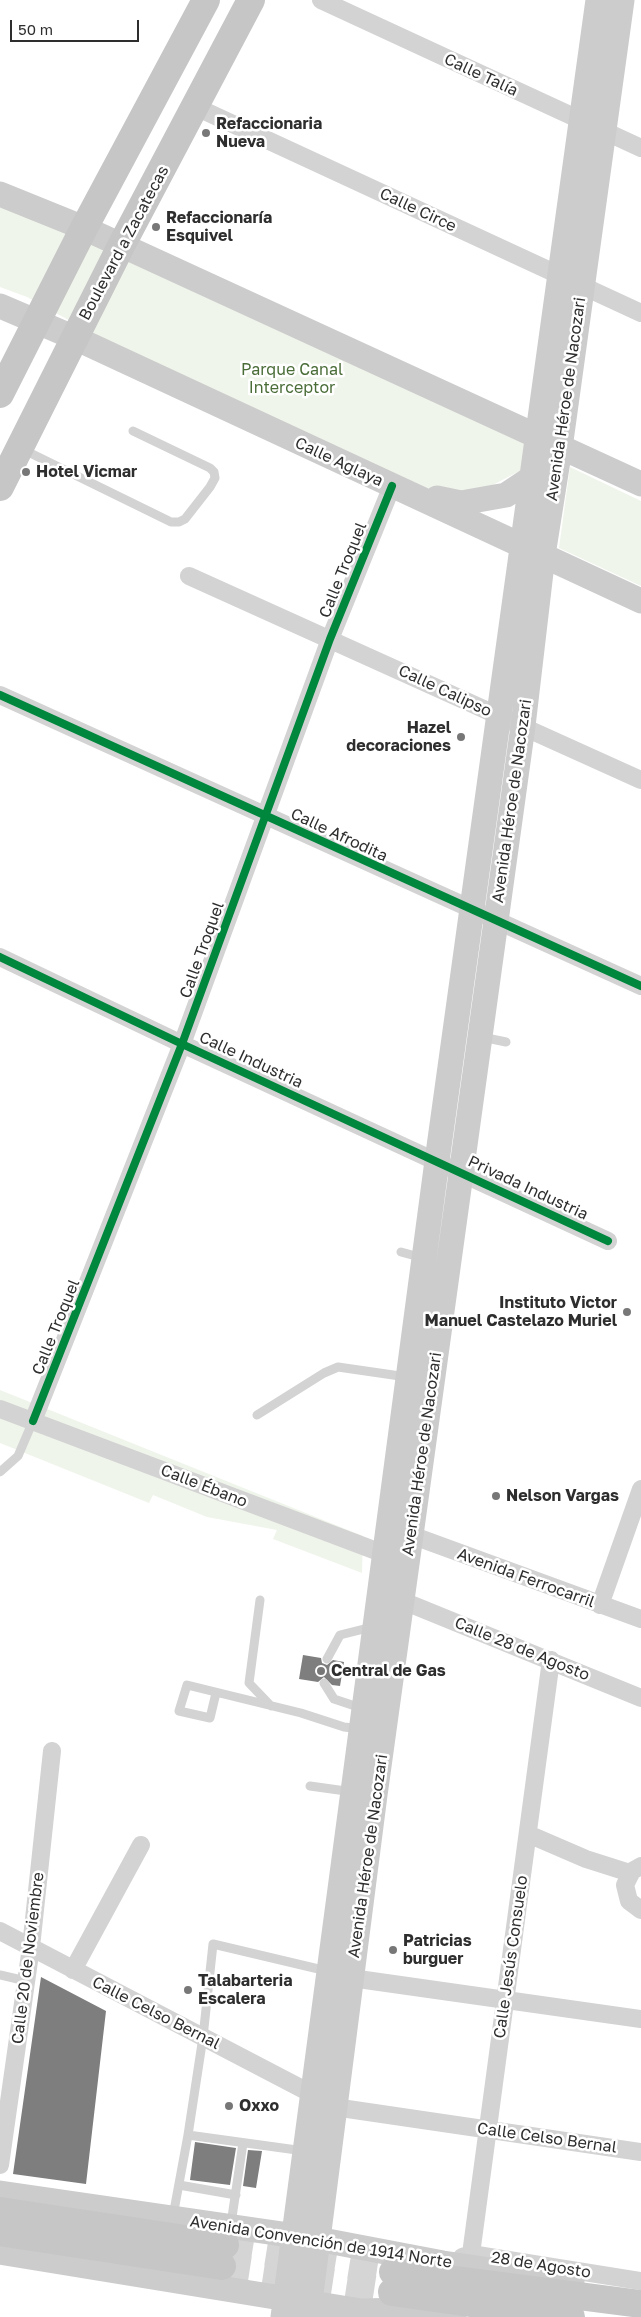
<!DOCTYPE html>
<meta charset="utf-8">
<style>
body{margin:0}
#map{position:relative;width:641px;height:2317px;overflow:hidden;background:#fff;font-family:"Golos Text",sans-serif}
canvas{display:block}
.scale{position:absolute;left:10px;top:20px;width:129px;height:22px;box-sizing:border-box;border:2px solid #2e2e2e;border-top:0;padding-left:6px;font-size:15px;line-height:18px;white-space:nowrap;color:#2e2e2e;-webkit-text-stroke:4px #fff;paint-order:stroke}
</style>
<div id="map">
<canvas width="641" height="2317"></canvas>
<div class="scale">50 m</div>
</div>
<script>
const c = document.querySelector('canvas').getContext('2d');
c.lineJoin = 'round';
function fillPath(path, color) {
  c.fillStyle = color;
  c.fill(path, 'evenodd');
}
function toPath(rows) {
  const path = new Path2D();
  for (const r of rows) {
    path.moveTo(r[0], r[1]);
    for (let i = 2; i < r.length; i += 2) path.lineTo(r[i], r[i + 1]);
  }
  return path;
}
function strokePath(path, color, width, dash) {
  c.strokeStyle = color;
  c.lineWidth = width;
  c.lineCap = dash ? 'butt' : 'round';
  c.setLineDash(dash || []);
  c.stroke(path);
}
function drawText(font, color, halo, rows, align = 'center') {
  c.font = font + ' "Golos Text",sans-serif';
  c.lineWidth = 5;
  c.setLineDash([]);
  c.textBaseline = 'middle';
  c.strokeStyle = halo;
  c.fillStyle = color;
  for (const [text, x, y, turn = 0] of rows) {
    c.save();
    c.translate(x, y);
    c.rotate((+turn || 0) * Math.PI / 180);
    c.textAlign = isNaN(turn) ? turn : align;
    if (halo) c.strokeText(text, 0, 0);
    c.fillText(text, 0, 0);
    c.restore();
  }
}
const green = toPath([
 [0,205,64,229,531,444,529,466,487,488,461,493,407,486,110,343,27,297,0,287],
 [570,467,641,501,641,586,559,548],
 [0,1390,363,1536,362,1573,273,1539,277,1530,207,1517,153,1495,149,1503,0,1443]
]);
const building = toPath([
 [303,1655,321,1658,322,1663,327,1665,333,1660,344,1662,340,1686,332,1685,324,1677,318,1682,299,1679],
 [41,1977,106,2011,86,2184,13,2174],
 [195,2142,236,2148,230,2185,190,2180],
 [248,2150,262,2151,256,2188,243,2186]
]);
const primaryTunnel = toPath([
 [225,2245,393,2272],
 [222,2266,392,2292]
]);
const lane = toPath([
 [22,449,171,522,179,522,185,519,210,487,215,478,214,472,210,468,133,431],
 [482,1037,506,1042],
 [401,1252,423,1258],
 [257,1415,324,1373,338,1367,407,1377],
 [0,1472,18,1456,33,1421],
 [260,1600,249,1683,271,1706],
 [327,1659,340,1635,372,1627],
 [324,1683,334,1699,361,1708],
 [216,1693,210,1718,179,1711,187,1685,301,1713,344,1727,361,1729],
 [310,1786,353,1792],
 [0,1975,26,1981],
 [188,2135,203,2037,213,1944,327,1971],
 [179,2185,236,2195],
 [173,2216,188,2135,304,2151],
 [231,2224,243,2143]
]);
const street = toPath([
 [321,0,641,148],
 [196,107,641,313],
 [189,576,641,780],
 [0,695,641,986],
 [0,957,182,1044,608,1241],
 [0,1409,395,1558],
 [33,1421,182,1044,330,639,392,486],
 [411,1535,641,1619],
 [403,1601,641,1698],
 [600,1605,641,1489],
 [528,1834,586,1859,630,1873],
 [641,1866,632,1871,625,1885,629,1901,641,1910],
 [0,1931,312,2094],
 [73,1970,141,1845],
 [351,1978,641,2019],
 [334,2107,641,2152],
 [0,2165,31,1947,52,1751],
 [471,2254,551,1660],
 [462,2257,471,2254,641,2281]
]);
const secondary = toPath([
 [0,194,84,228,641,484],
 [0,306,75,338,641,601],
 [437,498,461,503,506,495,533,477,539,470],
 [0,2193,317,2239,443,2263,572,2282],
 [0,2252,361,2311,404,2310,454,2317],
 [283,2317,437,1161,598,0],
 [308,2317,375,1795,523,726,543,555,560,448,622,0]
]);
const primary = toPath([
 [0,394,84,228,206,0],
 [0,487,121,246,251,0],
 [0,2211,225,2245],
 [0,2232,222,2266],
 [393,2272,641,2304],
 [392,2292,571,2317]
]);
const cycleway = toPath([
 [0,695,641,986],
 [0,957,182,1044,608,1241],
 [33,1421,182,1044,330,639,392,486]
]);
const markers = [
 [206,133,5,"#777"],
 [156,227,5,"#777"],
 [26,472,5,"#777"],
 [461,737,5,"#777"],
 [627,1312,5,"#777"],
 [496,1496,5,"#777"],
 [321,1671,5,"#777"],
 [393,1950,5,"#777"],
 [188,1990,5,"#777"],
 [229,2106,5,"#777"]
];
const streetNames = [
 ["Calle Talía",481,75,25],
 ["Calle Circe",418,210,25],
 ["Boulevard a Zacatecas",124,243,-62],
 ["Avenida Héroe de Nacozari",566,399,-82],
 ["Calle Aglaya",339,462,25],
 ["Calle Troquel",343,570,-68],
 ["Calle Calipso",445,691,25],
 ["Avenida Héroe de Nacozari",512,801,-82],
 ["Calle Afrodita",339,835,25],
 ["Calle Troquel",202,950,-70],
 ["Calle Industria",251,1060,25],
 ["Privada Industria",528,1188,25],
 ["Calle Troquel",56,1327,-68],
 ["Avenida Héroe de Nacozari",422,1454,-82],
 ["Calle Ébano",204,1486,21],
 ["Avenida Ferrocarril",526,1578,20],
 ["Calle 28 de Agosto",522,1649,22],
 ["Avenida Héroe de Nacozari",368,1856,-82],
 ["Calle Jesús Consuelo",511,1957,-82],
 ["Calle 20 de Noviembre",28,1958,-83],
 ["Calle Celso Bernal",156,2013,27],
 ["Calle Celso Bernal",547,2138,8],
 ["Avenida Convención de 1914 Norte",321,2242,9],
 ["28 de Agosto",541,2265,9]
];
const poiNames = [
 ["Refaccionaria",216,124],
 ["Nueva",216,142],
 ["Refaccionaría",166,218],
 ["Esquivel",166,236],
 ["Hotel Vicmar",36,472],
 ["Hazel",451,728,"right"],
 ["decoraciones",451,746,"right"],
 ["Instituto Victor",617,1303,"right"],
 ["Manuel Castelazo Muriel",617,1321,"right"],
 ["Nelson Vargas",506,1496],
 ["Central de Gas",331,1671],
 ["Patricias",403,1941],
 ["burguer",403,1959],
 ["Talabarteria",198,1981],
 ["Escalera",198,1999],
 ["Oxxo",239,2106]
];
const parkNames = [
 ["Parque Canal",292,370],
 ["Interceptor",292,388]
];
fillPath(green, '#eff5eb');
fillPath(building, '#7e7e7e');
strokePath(primaryTunnel, '#d5d5d5', 28, [28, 14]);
strokePath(lane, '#d3d3d3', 9);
strokePath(street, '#d3d3d3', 18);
strokePath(secondary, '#ccc', 25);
strokePath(primary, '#c6c6c6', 28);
strokePath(cycleway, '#00873e', 8);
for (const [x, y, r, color] of markers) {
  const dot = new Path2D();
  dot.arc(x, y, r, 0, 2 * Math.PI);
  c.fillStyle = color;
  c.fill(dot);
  strokePath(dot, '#fff', 2);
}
drawText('16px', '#2e2e2e', '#fff', streetNames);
drawText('bold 16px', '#2e2e2e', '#fff', poiNames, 'left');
drawText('16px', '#4a6d38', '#fff', parkNames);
</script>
